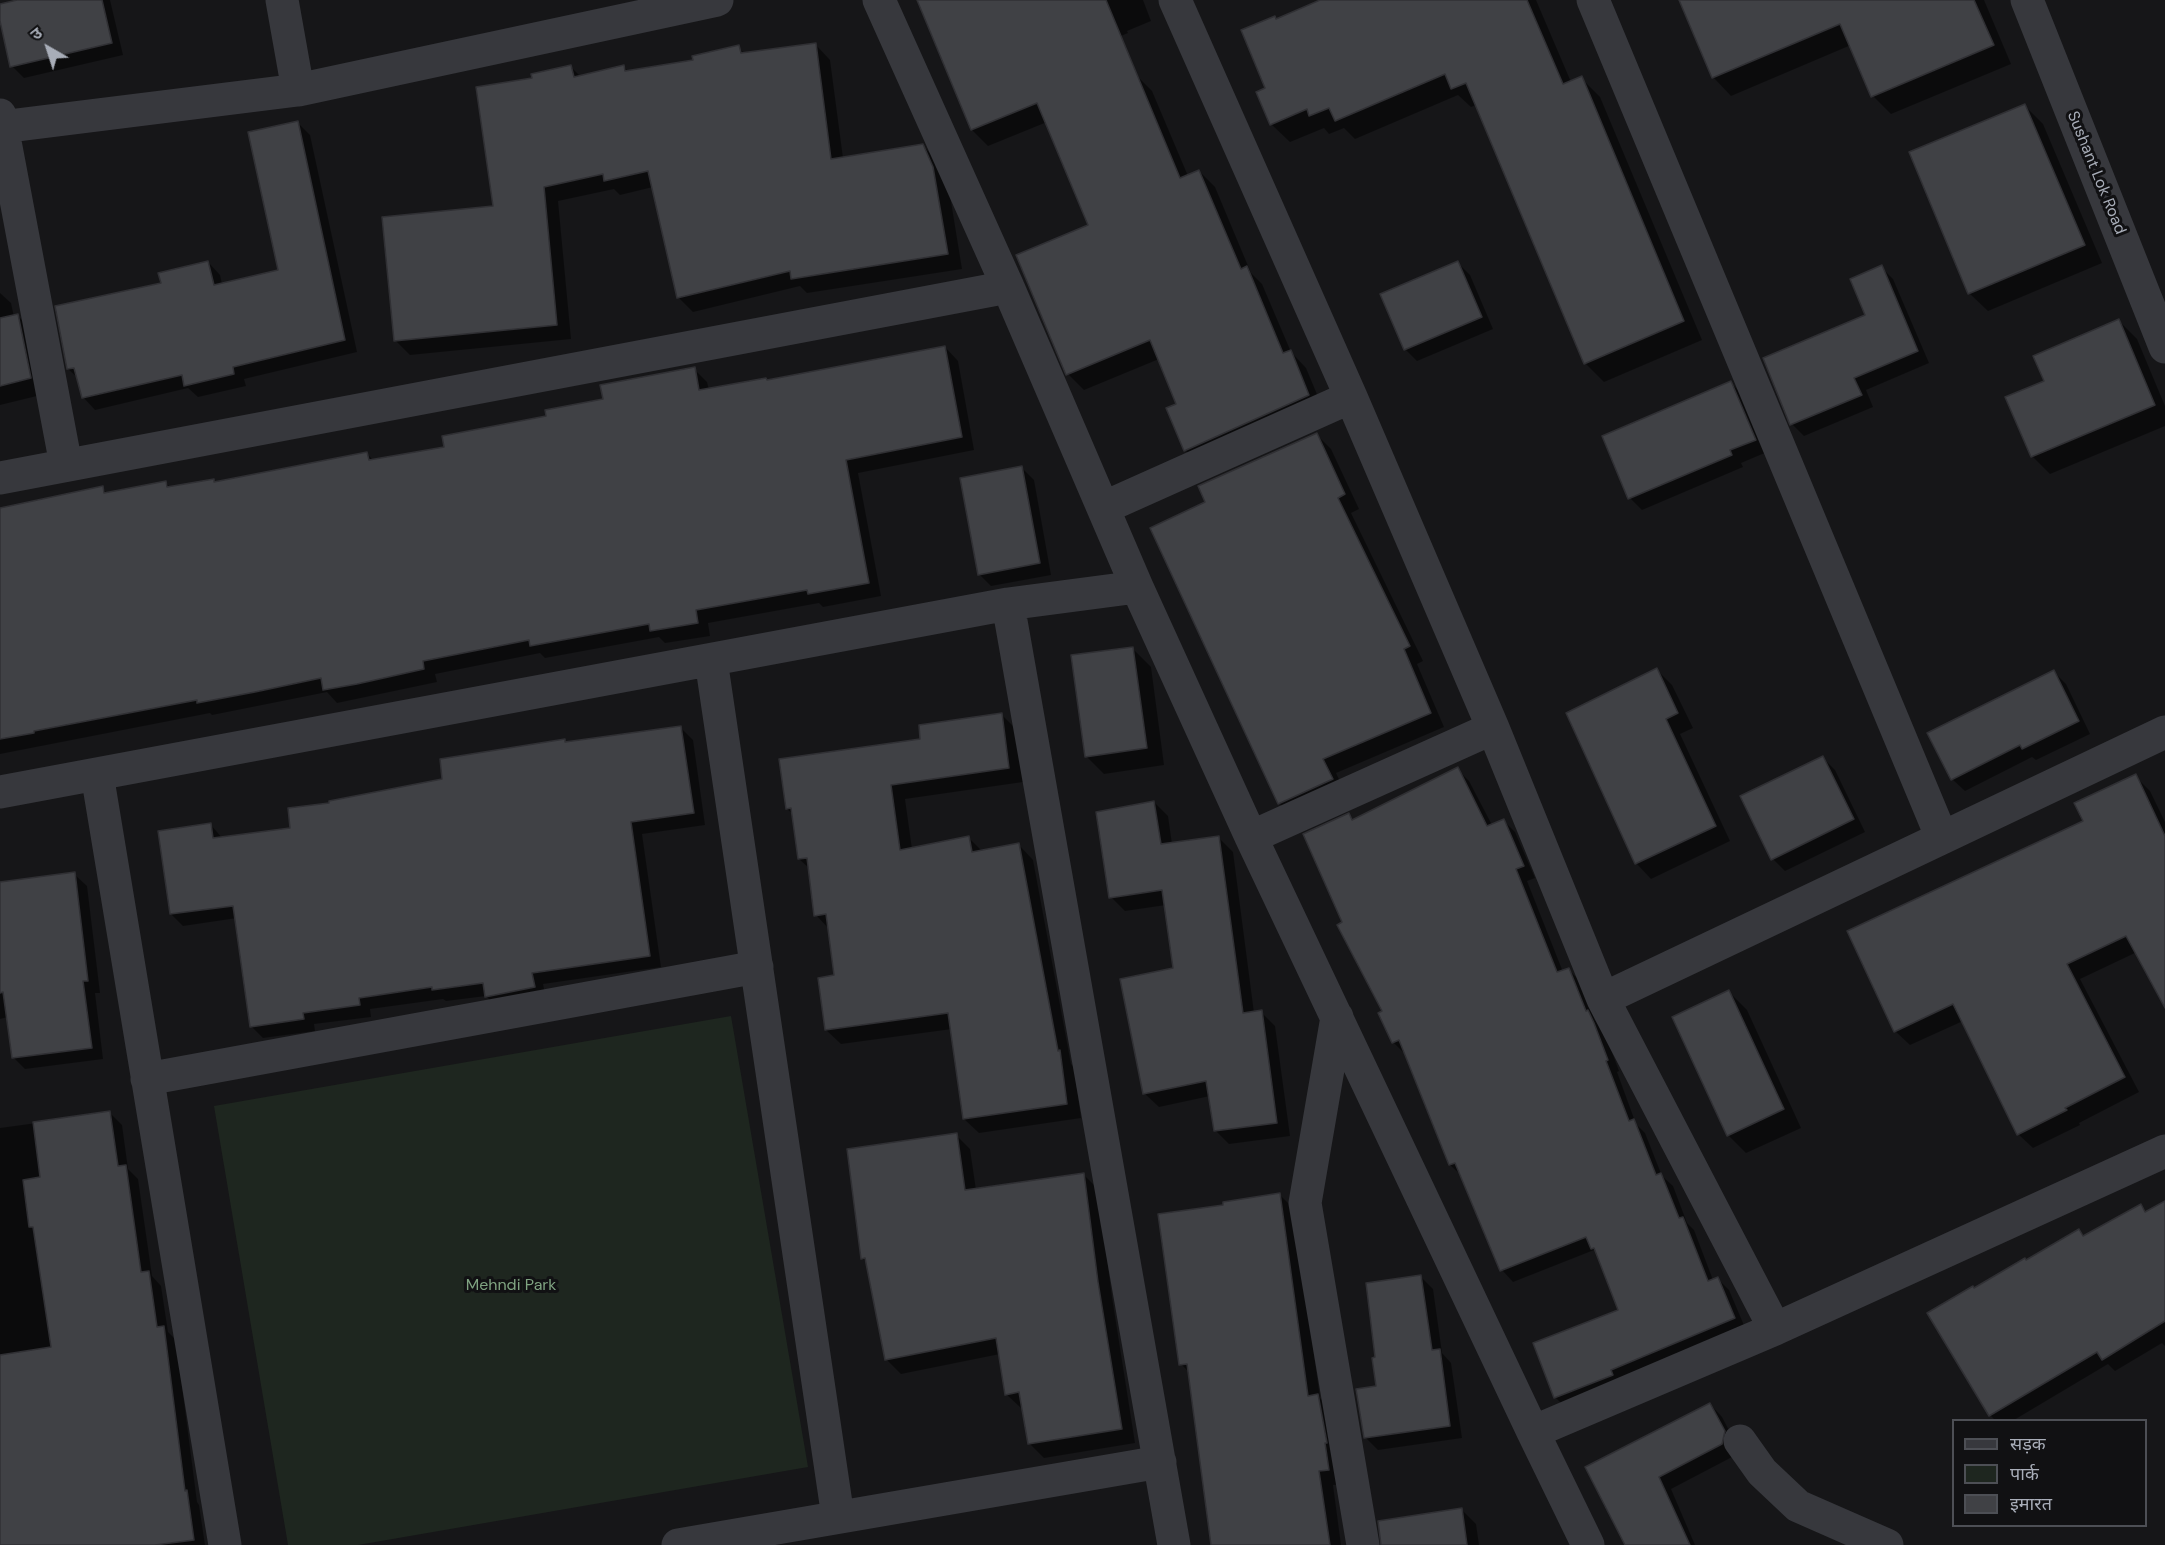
<!DOCTYPE html>
<meta charset="utf-8">
<style>
body{margin:0}
#map{position:relative;width:2165px;height:1545px;overflow:hidden;background:#161618;font-family:"DM Sans","Noto Sans Devanagari",sans-serif}
canvas{display:block}
.legend{position:absolute;left:1952px;top:1419px;width:195px;height:108px;box-sizing:border-box;background:#111113;border:2px solid #4d4f55;margin:0;padding:8px 10px;list-style:none;font-size:18px;color:#a8adb8}
.legend li{display:flex;align-items:center;gap:12px;height:30px}
.legend b{width:30px;border:2px solid #4d4f55}
.north{position:absolute;left:18px;top:18px;width:60px;height:60px;-webkit-text-stroke:4px #111113;paint-order:stroke;rotate:321deg;font-size:16px;font-weight:700;line-height:24px;text-align:center;color:#a8adb8}
.north::after{content:'';display:block;margin:auto;width:21px;height:27px;background:#a8adb8;clip-path:polygon(50% 0,100% 100%,50% 72%,0 100%)}
</style>
<div id="map">
<canvas width="2165" height="1545"></canvas>
<ul class="legend">
<li><b style="height:8px;background:#37383d"></b>सड़क</li>
<li><b style="height:16px;background:#1e261f"></b>पार्क</li>
<li><b style="height:16px;background:#404145"></b>इमारत</li>
</ul>
<div class="north">उ</div>
</div>
<script>
const c = document.querySelector('canvas').getContext('2d');
c.lineJoin = 'round';
function fillPath(path, color) {
  c.fillStyle = color;
  c.fill(path, 'evenodd');
}
function toPath(rows) {
  const path = new Path2D();
  for (const r of rows) {
    path.moveTo(r[0], r[1]);
    for (let i = 2; i < r.length; i += 2) path.lineTo(r[i], r[i + 1]);
  }
  return path;
}
function strokePath(path, color, width, dash) {
  c.strokeStyle = color;
  c.lineWidth = width;
  c.lineCap = dash ? 'butt' : 'round';
  c.setLineDash(dash || []);
  c.stroke(path);
}
function drawText(font, color, halo, rows, align = 'center') {
  c.font = font + ' "DM Sans",sans-serif';
  c.lineWidth = 6;
  c.setLineDash([]);
  c.textBaseline = 'middle';
  c.strokeStyle = halo;
  c.fillStyle = color;
  for (const [text, x, y, turn = 0] of rows) {
    c.save();
    c.translate(x, y);
    c.rotate((+turn || 0) * Math.PI / 180);
    c.textAlign = isNaN(turn) ? turn : align;
    if (halo) c.strokeText(text, 0, 0);
    c.fillText(text, 0, 0);
    c.restore();
  }
}
const green = toPath([
 [731,1016,808,1467,358,1545,288,1545,214,1106]
]);
const shadow = toPath([
 [24,0,110,0,123,55,24,78,12,66,0,14,0,6],
 [918,0,1143,0,1151,21,1127,31,1128,33,1029,75,1136,75,1152,91,1188,176,1199,171,1215,187,1251,273,1262,284,1291,352,1306,368,1324,411,1201,466,1185,450,1178,405,1159,359,1084,390,1068,374,1018,256,1090,225,1047,122,988,146,972,130],
 [1324,0,1536,0,1571,82,1581,78,1600,97,1702,340,1604,382,1585,363,1476,105,1471,107,1458,95,1355,139,1344,128,1329,134,1324,128,1290,142,1271,124,1267,89,1277,20],
 [1681,0,1984,0,2011,64,1891,114,1873,96,1851,45,1731,96,1713,77],
 [816,45,830,60,843,158,922,145,937,160,948,183,962,269,807,293,800,286,693,312,679,298,653,187,620,195,614,189,558,201,571,339,410,355,395,340,494,208,534,80,570,66,581,77,624,67,629,72,695,61,738,47,745,54],
 [2025,106,2043,124,2102,263,1988,311,1969,293],
 [298,123,310,135,357,352,244,379,246,386,198,397,188,388,95,410,83,397,79,379,68,369,162,284,208,262,220,275,222,284,280,271],
 [1458,263,1470,275,1493,329,1417,361,1405,349],
 [1881,267,1893,279,1929,363,1866,390,1873,407,1804,436,1792,424,1867,316],
 [0,293,11,303,14,317,18,316,34,332,45,394,0,405],
 [2119,321,2137,339,2165,406,2165,426,2050,474,2032,456,2046,382],
 [945,347,958,361,974,450,858,473,881,596,823,607,819,603,708,623,710,636,665,643,659,637,545,658,540,653,435,674,437,682,337,703,327,692,212,715,210,713,0,754,0,510,102,488,108,494,166,483,171,488,213,480,216,483,366,453,374,461,445,448,604,400,694,369,707,382,709,390,767,381],
 [1731,383,1743,395,1767,452,1741,463,1743,467,1642,510,1630,498],
 [1317,435,1331,449,1359,509,1351,513,1423,661,1417,664,1444,727,1336,773,1346,794,1294,818,1279,803,1207,503],
 [1022,468,1034,480,1051,575,991,586,979,574],
 [1132,648,1151,667,1164,765,1104,774,1086,756],
 [1657,670,1672,685,1693,728,1680,734,1730,841,1651,879,1636,863],
 [2054,672,2066,684,2090,734,2036,760,2032,757,1965,791,1952,779],
 [1001,714,1016,729,1023,782,905,799,912,849,969,838,983,852,1019,845,1033,860,1071,1064,1074,1067,1081,1118,979,1133,964,1119,952,1029,841,1044,826,1030,836,976,829,929,816,915,810,869,799,859,794,815,787,809,922,740],
 [681,728,693,740,705,825,642,834,661,967,543,984,546,999,498,1008,486,996,446,1001,443,999,370,1009,371,1017,314,1024,315,1031,263,1038,251,1026,237,918,183,926,171,914,211,825,223,839,292,829,331,804,444,781,564,740,567,744],
 [1822,757,1835,770,1865,832,1785,871,1773,859],
 [1457,769,1469,781,1492,825,1503,820,1515,832,1535,878,1527,881,1563,972,1568,969,1580,981,1595,1020,1606,1036,1619,1071,1617,1072,1636,1124,1645,1133,1662,1176,1673,1186,1687,1223,1694,1230,1713,1280,1718,1279,1729,1290,1746,1330,1567,1409,1555,1397,1620,1311,1597,1254,1594,1250,1513,1282,1502,1270,1462,1176,1450,1165,1405,1054,1393,1042,1384,1012,1344,922,1349,815,1354,821],
 [2135,776,2150,791,2165,822,2165,1005,2137,952,2080,979,2139,1092,2079,1123,2080,1125,2033,1148,2018,1134,1963,1021,1910,1045,1895,1031,2085,822],
 [1154,802,1168,816,1172,844,1218,837,1233,852,1254,1013,1261,1012,1275,1026,1290,1136,1229,1144,1215,1130,1210,1096,1159,1107,1144,1093,1175,970,1166,905,1125,911,1111,897],
 [74,874,87,886,100,993,95,993,103,1059,25,1069,13,1057,8,1017,0,1019,0,884],
 [1729,992,1747,1010,1801,1128,1746,1153,1728,1135],
 [110,1113,122,1125,128,1169,138,1179,152,1276,161,1286,168,1332,176,1340,197,1502,199,1505,205,1545,0,1545,0,1128],
 [956,1135,970,1149,976,1190,1084,1175,1098,1189,1112,1297,1135,1443,1044,1458,1029,1443,1023,1408,1021,1408,1006,1394,1000,1354,901,1374,887,1360,868,1264,862,1258],
 [1280,1195,1294,1209,1320,1398,1332,1411,1342,1484,1333,1485,1341,1545,1213,1545,1190,1373,1181,1364,1225,1206],
 [2165,1203,2165,1346,2162,1343,2115,1371,2108,1364,2014,1420,1995,1420,1990,1415,1974,1289,2079,1231,2085,1237,2140,1206,2148,1213],
 [1421,1277,1433,1289,1442,1353,1451,1363,1462,1438,1378,1450,1365,1437,1378,1387,1377,1359],
 [1710,1404,1722,1417,1736,1444,1734,1456,1671,1489,1695,1545,1629,1545,1592,1466],
 [1462,1510,1476,1524,1479,1545,1402,1545]
]);
const building = toPath([
 [17,0,102,0,112,43,10,67,0,21,0,4,17,0],
 [917,0,1106,0,1180,178,1199,170,1241,269,1247,266,1283,353,1291,350,1309,395,1184,451,1166,408,1176,404,1150,340,1066,375,1016,255,1088,225,1037,103,971,130,917,0],
 [1320,0,1527,0,1563,84,1582,76,1684,321,1584,364,1466,83,1451,89,1445,74,1335,121,1329,108,1309,116,1307,109,1270,125,1256,92,1265,88,1241,30,1275,16,1276,19,1320,0],
 [1679,0,1974,0,1994,45,1871,97,1840,24,1712,78,1679,0],
 [816,43,831,159,923,144,933,167,948,254,791,279,790,271,677,298,648,171,604,181,603,174,544,187,557,325,394,341,382,217,493,206,476,87,532,78,531,74,571,65,574,77,624,65,625,71,693,60,692,56,739,45,741,53,816,43],
 [2025,104,2085,245,1968,294,1909,152,2025,104],
 [298,121,345,340,233,367,234,374,184,386,182,375,82,398,74,368,67,369,55,306,161,283,158,273,208,261,214,285,278,270,248,132,298,121],
 [1458,261,1482,317,1404,350,1380,294,1458,261],
 [1882,265,1918,351,1854,378,1862,395,1790,425,1763,358,1865,315,1850,279,1882,265],
 [18,314,31,378,0,386,0,318,18,314],
 [2119,319,2155,405,2031,457,2005,397,2044,381,2033,356,2119,319],
 [945,346,962,437,846,460,869,583,808,594,807,590,696,610,698,623,650,631,649,624,530,646,529,640,423,661,424,669,357,684,323,690,321,678,255,692,197,703,197,700,34,731,34,733,0,739,0,508,103,486,104,493,166,481,167,487,214,479,214,482,367,452,369,460,444,447,442,436,546,416,545,410,603,399,600,385,695,367,699,390,766,378,767,380,945,346],
 [1731,381,1756,440,1730,450,1732,455,1628,499,1602,436,1731,381],
 [1317,433,1345,494,1338,498,1410,646,1404,649,1431,713,1323,759,1333,779,1278,804,1150,528,1205,502,1198,486,1317,433],
 [1022,466,1040,563,978,575,960,478,1022,466],
 [1133,647,1147,748,1085,757,1071,655,1133,647],
 [1657,668,1678,713,1666,719,1716,826,1635,864,1566,713,1657,668],
 [2054,670,2079,721,2022,749,2020,745,1951,780,1927,733,2054,670],
 [1002,713,1009,768,891,785,900,850,969,836,972,852,1019,843,1058,1051,1060,1050,1067,1104,963,1119,948,1013,825,1030,818,978,834,975,826,914,814,916,807,858,798,859,791,808,786,809,779,759,920,739,919,725,1002,713],
 [681,726,694,813,631,822,650,956,532,973,535,987,485,997,483,983,432,990,432,987,359,998,360,1005,303,1013,304,1019,250,1027,233,906,170,914,158,831,211,823,213,838,290,828,288,808,329,803,329,801,442,779,440,759,565,739,565,742,681,726],
 [1823,756,1854,819,1771,860,1740,796,1823,756],
 [1458,767,1487,826,1504,819,1524,866,1516,869,1557,972,1569,968,1586,1011,1588,1010,1594,1023,1608,1060,1606,1061,1629,1121,1634,1119,1656,1175,1661,1173,1679,1218,1683,1217,1708,1281,1718,1277,1735,1318,1611,1370,1613,1375,1554,1398,1533,1343,1618,1310,1594,1248,1591,1249,1586,1237,1500,1271,1455,1163,1449,1165,1399,1040,1392,1043,1378,1013,1382,1011,1337,925,1342,922,1303,834,1349,813,1352,820,1458,767],
 [2136,774,2165,836,2165,1008,2126,936,2067,964,2125,1077,2065,1108,2067,1110,2017,1135,1953,1004,1894,1032,1847,931,2083,821,2074,803,2136,774],
 [1154,801,1161,844,1219,836,1243,1013,1262,1010,1277,1123,1214,1131,1206,1081,1143,1094,1120,979,1173,968,1162,890,1109,898,1096,812,1154,801],
 [75,872,88,981,83,981,92,1048,12,1058,3,992,0,993,0,882,75,872],
 [1729,990,1784,1109,1727,1136,1672,1017,1729,990],
 [110,1111,118,1166,126,1165,141,1272,149,1271,157,1327,164,1326,185,1491,187,1490,194,1540,155,1545,0,1545,0,1355,51,1347,33,1227,29,1227,23,1180,40,1177,33,1122,110,1111],
 [957,1133,965,1190,1084,1173,1098,1282,1122,1429,1028,1444,1019,1392,1005,1395,996,1338,885,1360,865,1258,861,1259,847,1149,957,1133],
 [1280,1193,1308,1396,1318,1394,1327,1443,1325,1443,1329,1470,1319,1471,1330,1545,1211,1545,1187,1364,1179,1365,1158,1214,1223,1205,1223,1202,1280,1193],
 [2165,1201,2165,1321,2102,1360,2097,1352,1989,1416,1927,1313,1973,1286,1974,1288,2025,1258,2026,1260,2079,1229,2083,1236,2141,1204,2145,1212,2165,1201],
 [1421,1275,1432,1350,1440,1349,1450,1426,1364,1438,1356,1389,1376,1386,1372,1358,1375,1357,1366,1283,1421,1275],
 [1710,1403,1725,1431,1722,1444,1659,1477,1690,1545,1625,1545,1585,1467,1710,1403],
 [1462,1508,1467,1545,1381,1545,1378,1521,1462,1508]
]);
const minor = toPath([
 [282,0,298,90],
 [879,0,1008,287,1137,587,1251,837,1533,1432,1588,1545],
 [1175,0,1351,397,1493,728,1603,999,1775,1329],
 [1593,0,1942,838],
 [2027,0,2165,347],
 [0,115,66,465],
 [2,127,298,90,717,0],
 [0,478,1008,287],
 [1103,508,1351,397],
 [1008,604,1174,1545],
 [711,660,838,1517],
 [97,774,225,1545],
 [0,792,1008,604,1137,587],
 [1251,837,1493,728],
 [1603,999,2165,732],
 [1337,1017,1305,1203,1363,1545],
 [147,1079,757,967],
 [1533,1432,1775,1329,2165,1151],
 [1740,1441,1762,1472,1798,1506,1887,1545],
 [678,1545,1160,1462]
]);
const streetNames = [
 ["Sushant Lok Road",2096,173,68]
];
const parkNames = [
 ["Mehndi Park",511,1286]
];
fillPath(green, '#1e261f');
fillPath(shadow, '#0007');
fillPath(building, '#404145');
strokePath(building, '#303034', 1.5);
strokePath(minor, '#37383d', 33);
drawText('16px', '#a8adb8', '#111113', streetNames);
drawText('16px', '#7fa381', '#111113', parkNames);
</script>
